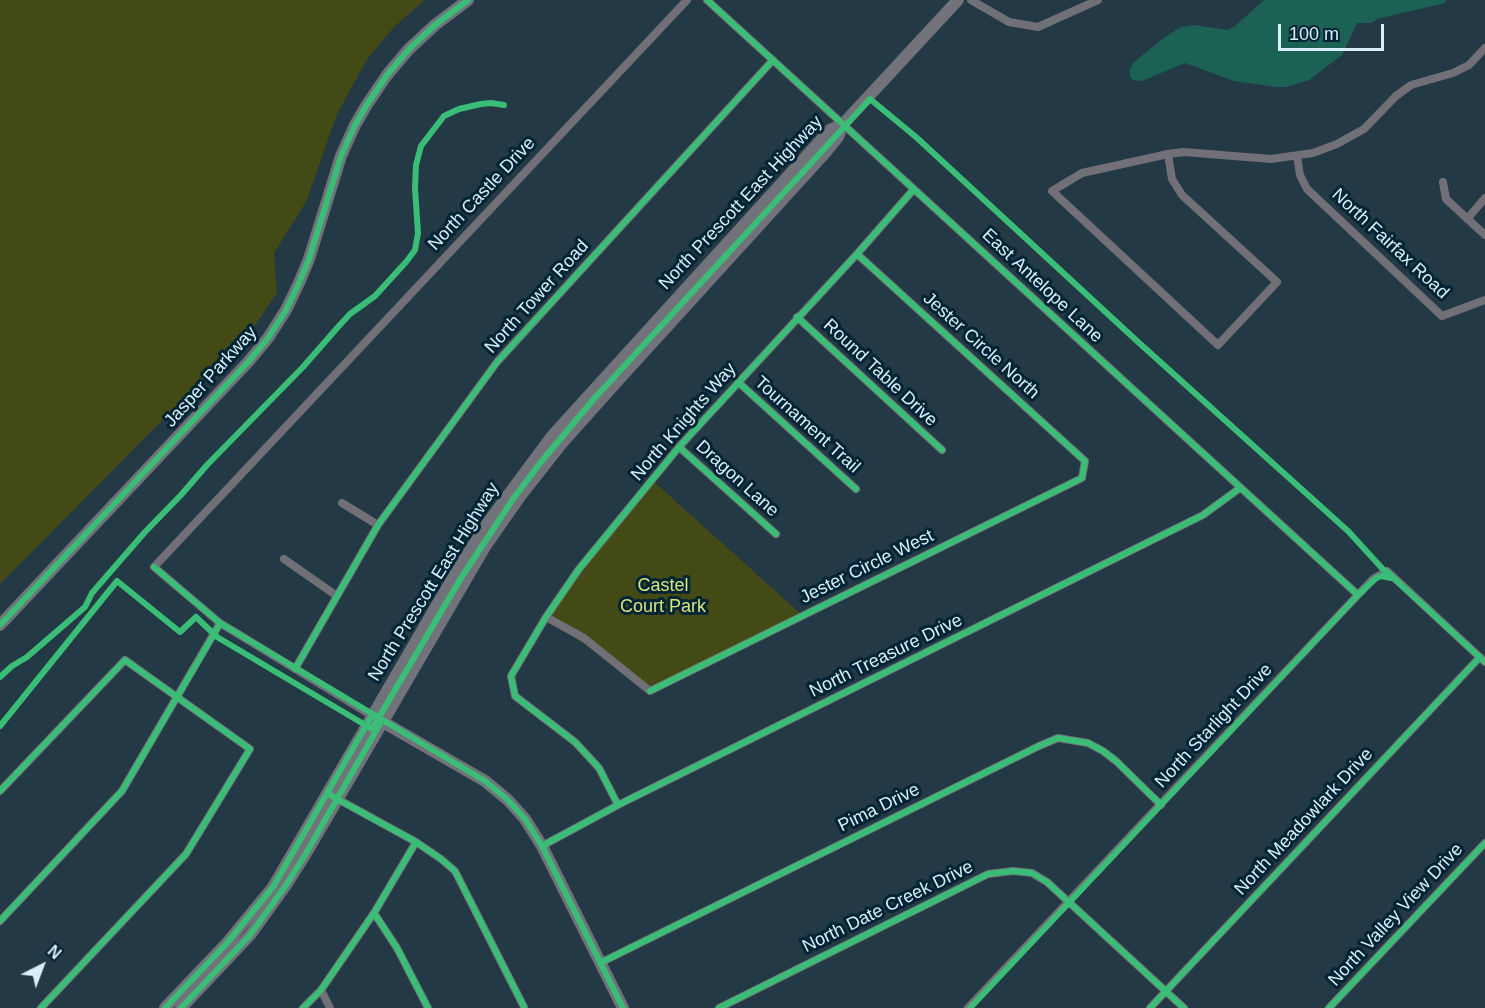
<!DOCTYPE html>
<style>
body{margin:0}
#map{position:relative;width:1485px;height:1008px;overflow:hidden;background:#233945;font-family:Arial,sans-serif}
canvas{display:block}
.north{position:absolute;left:12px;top:936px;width:60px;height:60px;-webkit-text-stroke:4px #032434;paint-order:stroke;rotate:42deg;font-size:16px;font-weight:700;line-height:24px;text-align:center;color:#d8eefa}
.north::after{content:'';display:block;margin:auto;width:21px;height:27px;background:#d8eefa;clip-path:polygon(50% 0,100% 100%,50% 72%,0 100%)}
.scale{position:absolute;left:1278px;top:24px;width:106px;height:27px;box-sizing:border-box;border:3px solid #d8eefa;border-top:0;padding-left:8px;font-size:18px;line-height:21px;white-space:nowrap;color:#d8eefa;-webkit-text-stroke:4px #032434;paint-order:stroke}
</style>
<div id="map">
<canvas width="1485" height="1008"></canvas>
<div class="north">N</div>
<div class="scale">100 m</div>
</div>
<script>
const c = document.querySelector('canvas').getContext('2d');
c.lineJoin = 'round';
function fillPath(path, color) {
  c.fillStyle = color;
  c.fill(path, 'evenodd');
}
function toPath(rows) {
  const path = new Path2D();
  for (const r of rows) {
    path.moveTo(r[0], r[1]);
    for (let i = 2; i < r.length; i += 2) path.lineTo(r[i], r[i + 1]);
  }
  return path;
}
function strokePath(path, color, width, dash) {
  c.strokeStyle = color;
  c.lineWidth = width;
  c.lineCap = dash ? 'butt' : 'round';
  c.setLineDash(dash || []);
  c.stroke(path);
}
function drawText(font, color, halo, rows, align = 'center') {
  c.font = font + ' Arial,sans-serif';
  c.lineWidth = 6;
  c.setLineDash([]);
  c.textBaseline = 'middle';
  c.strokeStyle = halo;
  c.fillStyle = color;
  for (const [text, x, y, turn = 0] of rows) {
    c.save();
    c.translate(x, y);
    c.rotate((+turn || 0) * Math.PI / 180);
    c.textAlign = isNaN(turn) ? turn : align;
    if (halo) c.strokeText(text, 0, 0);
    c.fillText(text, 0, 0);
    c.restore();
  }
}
const green = toPath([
 [0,0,425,0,394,27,368,58,337,114,306,202,274,253,277,293,251,331,0,584],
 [652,480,802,615,650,691,546,617]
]);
const water = toPath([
 [1264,0,1446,0,1445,3,1377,19,1372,23,1357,23,1342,55,1309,80,1286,87,1277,87,1234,81,1185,63,1142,81,1133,80,1130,77,1130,69,1134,62,1165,37,1181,27,1194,25,1228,30,1235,26]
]);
const street = toPath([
 [707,0,1357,594],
 [971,0,1009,22,1038,27,1098,0],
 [1168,154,1172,179,1182,195,1277,282,1218,345,1052,191,1082,173,1168,154,1184,152,1271,159,1313,153,1337,144,1364,129,1396,96,1411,85,1453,73,1469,65,1485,48],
 [1297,156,1300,175,1307,189,1442,316,1485,300],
 [1443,182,1446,199,1485,235],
 [1467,219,1485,198],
 [797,317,942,450],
 [738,382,856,489],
 [679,447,776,534],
 [342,503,378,525],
 [284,559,337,596],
 [546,617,584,638,650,691,1082,478,1085,461,857,254],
 [295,669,378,525,497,362,773,60],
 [376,718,220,623,154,567,687,0],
 [0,791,125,660,250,749,186,854,41,1008],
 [334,797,416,842,441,859,455,871,524,1007],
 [618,805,599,768,575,742,515,696,511,676,546,617,579,569,679,447,857,254,914,189],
 [542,846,618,805,1203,515,1240,488],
 [374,913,397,948,428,1008],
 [0,921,122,791,220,623],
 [600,963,1039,746,1058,738,1088,743,1103,751,1116,761,1161,805],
 [321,990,330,1008],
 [303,1008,321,990,374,913,416,842],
 [719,1008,988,874,1013,871,1032,873,1047,882,1184,1008],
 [968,1008,1373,579,1387,571,1485,662],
 [1150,1008,1480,657],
 [1329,1008,1485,843]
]);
const secondary = toPath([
 [0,625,249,361,268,338,286,310,299,283,309,259,341,156,355,125,366,106,387,75,409,49,435,25,468,0],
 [376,718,485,781,508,800,525,819,542,846,623,1008],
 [165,1008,227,943,273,887,455,574,486,525,552,436,830,130,843,124,958,0],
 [181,1008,250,935,286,885,305,855,486,545,521,495,562,443,622,376,825,153,838,137,843,124]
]);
const cycleway = toPath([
 [707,0,1357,594],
 [797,317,942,450],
 [738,382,856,489],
 [679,447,776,534],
 [154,567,220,623,485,781,508,800,525,819,542,846,623,1008],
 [1386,571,1485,662],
 [0,625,249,361,268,338,286,310,299,283,309,259,341,156,355,125,366,106,387,75,409,49,435,25,468,0],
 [295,669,378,525,497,362,773,60],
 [0,677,12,666,27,657,85,607,92,593,145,532,181,495,207,465,303,367,338,327,350,314,375,296,406,262,415,250,418,233,415,188,416,165,421,146,444,116,459,109,481,104,491,103,504,105],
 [650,691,1082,478,1085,461,857,254],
 [0,726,117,581,180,632,196,617,217,637,372,729,461,578,513,499,541,462,593,400,870,99,916,137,1137,341,1348,531,1391,578,1381,576,1376,578,1357,596,970,1008],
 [0,791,125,660,250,749,186,854,41,1008],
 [328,794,416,842,441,859,455,871,524,1007],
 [618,805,599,768,575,742,515,696,511,676,546,617,579,569,679,447,857,254,914,189],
 [542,846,618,805,1203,515,1240,488],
 [374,913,397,948,428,1008],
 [0,921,122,791,218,627],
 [600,963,1039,746,1058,738,1088,743,1103,751,1116,761,1161,805],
 [165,1008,227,943,273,887,371,717],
 [181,1008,250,935,286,885,305,855,381,722],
 [303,1008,321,990,374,913,416,842],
 [719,1008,988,874,1013,871,1032,873,1047,882,1184,1008],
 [1150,1008,1480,657],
 [1329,1008,1485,843]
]);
const streetNames = [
 ["North Castle Drive",482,194,-47],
 ["North Prescott East Highway",741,203,-47],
 ["North Fairfax Road",1390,244,43],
 ["East Antelope Lane",1042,286,43],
 ["North Tower Road",537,297,-48],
 ["Jester Circle North",981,346,42],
 ["Round Table Drive",880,373,43],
 ["Jasper Parkway",211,377,-48],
 ["North Knights Way",684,422,-49],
 ["Tournament Trail",807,425,42],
 ["Dragon Lane",737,479,42],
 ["Jester Circle West",867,567,-26],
 ["North Prescott East Highway",434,582,-58],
 ["North Treasure Drive",886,656,-26],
 ["North Starlight Drive",1214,726,-47],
 ["Pima Drive",879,808,-26],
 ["North Meadowlark Drive",1304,822,-47],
 ["North Date Creek Drive",888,907,-26],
 ["North Valley View Drive",1396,915,-47]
];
const parkNames = [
 ["Castel",663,586],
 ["Court Park",663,607]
];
fillPath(green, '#434a15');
fillPath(water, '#1b6254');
strokePath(street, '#727077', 8);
strokePath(secondary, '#72727b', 12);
strokePath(cycleway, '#3abd76', 6);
drawText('18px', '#d8eefa', '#032434', streetNames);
drawText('18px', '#d9e37d', '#032434', parkNames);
</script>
